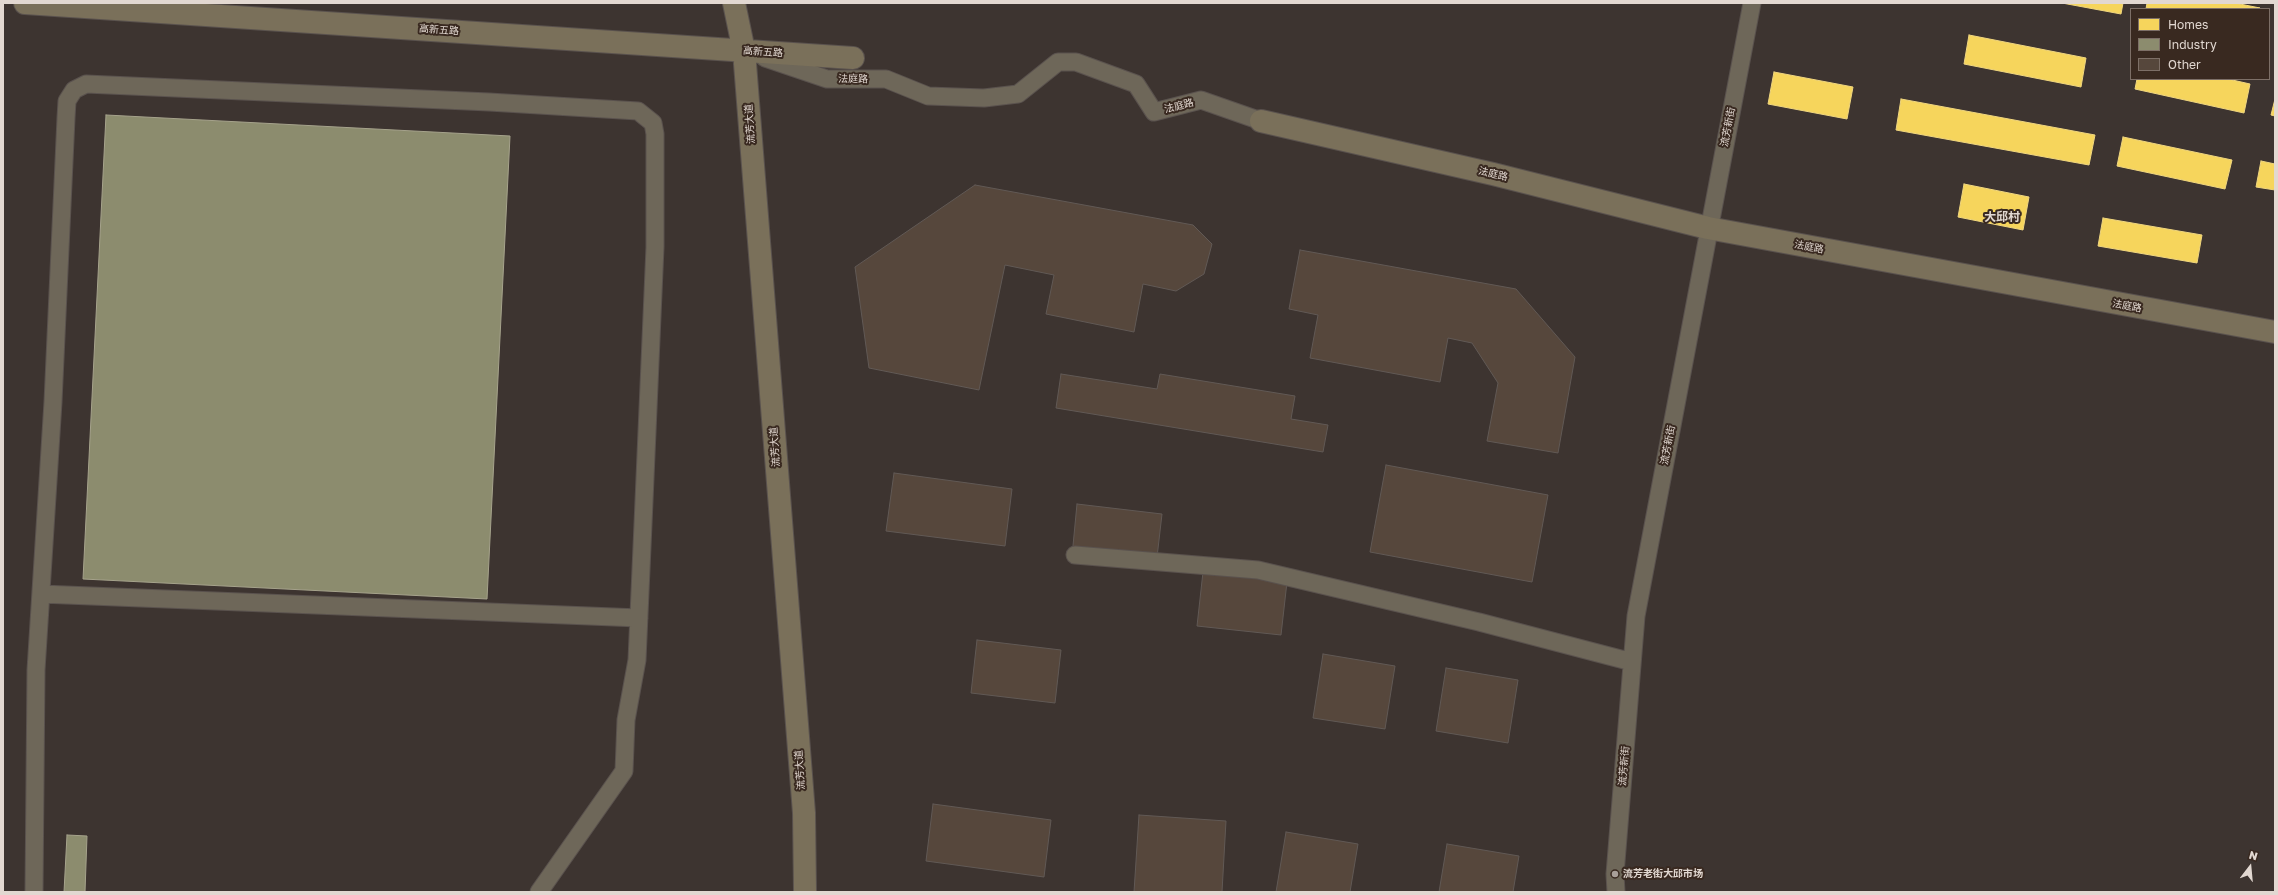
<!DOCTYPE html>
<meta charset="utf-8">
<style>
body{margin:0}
#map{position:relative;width:2278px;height:895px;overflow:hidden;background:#3d3430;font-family:"Golos Text",sans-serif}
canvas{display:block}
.frame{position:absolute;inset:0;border:4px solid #e2d8d1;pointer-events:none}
.legend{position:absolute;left:2130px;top:8px;width:140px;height:72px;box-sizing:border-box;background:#392920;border:1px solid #7d6f67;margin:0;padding:5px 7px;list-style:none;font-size:12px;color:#e2d8d1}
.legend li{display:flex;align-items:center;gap:8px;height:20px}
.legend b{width:20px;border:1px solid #7d6f67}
.north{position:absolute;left:2230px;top:847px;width:40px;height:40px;-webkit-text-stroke:3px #392920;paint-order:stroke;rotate:16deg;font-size:11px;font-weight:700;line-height:16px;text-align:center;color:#e2d8d1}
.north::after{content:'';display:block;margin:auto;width:14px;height:18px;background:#e2d8d1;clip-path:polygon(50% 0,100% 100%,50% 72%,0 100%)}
</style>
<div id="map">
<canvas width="2278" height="895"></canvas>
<div class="frame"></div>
<ul class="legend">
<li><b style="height:11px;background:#f6d55c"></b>Homes</li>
<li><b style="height:11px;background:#8c8c6e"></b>Industry</li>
<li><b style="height:11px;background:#56473c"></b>Other</li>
</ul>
<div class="north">N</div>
</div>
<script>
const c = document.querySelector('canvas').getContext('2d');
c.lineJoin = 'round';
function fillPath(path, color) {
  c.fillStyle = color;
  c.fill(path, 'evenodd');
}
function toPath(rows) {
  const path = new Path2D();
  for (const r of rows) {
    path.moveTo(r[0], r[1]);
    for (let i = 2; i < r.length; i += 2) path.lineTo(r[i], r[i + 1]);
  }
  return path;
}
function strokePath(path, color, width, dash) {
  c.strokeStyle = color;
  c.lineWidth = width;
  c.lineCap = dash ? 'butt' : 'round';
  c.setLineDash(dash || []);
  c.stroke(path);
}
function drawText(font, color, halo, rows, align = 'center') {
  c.font = font + ' "Golos Text","Noto Sans SC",sans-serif';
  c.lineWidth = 4;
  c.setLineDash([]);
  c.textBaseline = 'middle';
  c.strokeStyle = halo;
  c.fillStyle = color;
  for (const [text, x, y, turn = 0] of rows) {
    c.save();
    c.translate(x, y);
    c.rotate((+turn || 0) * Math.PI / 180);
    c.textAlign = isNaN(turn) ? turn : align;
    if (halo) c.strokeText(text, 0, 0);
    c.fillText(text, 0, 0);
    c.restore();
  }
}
const homes = toPath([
 [2062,3,2123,3,2121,14,2062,3],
 [2147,3,2235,3,2260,8,2146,9,2147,3],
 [1969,35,2086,58,2081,87,1964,64,1969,35],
 [1774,72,1853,87,1847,119,1768,104,1774,72],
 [2137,79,2228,79,2250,84,2244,113,2135,89,2137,79],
 [1901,99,2095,135,2089,165,1896,130,1901,99],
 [2275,99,2275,116,2271,115,2275,99],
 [2123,137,2232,160,2225,189,2117,166,2123,137],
 [2261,161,2275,164,2275,190,2256,187,2261,161],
 [1964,184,2029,197,2023,230,1958,217,1964,184],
 [2103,218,2202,235,2197,263,2098,246,2103,218]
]);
const industry = toPath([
 [106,115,510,136,487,599,83,579,106,115],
 [67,835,87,836,85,892,64,892,67,835]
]);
const building = toPath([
 [975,185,1193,225,1212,244,1204,274,1176,291,1143,284,1134,332,1046,314,1054,275,1005,265,979,390,869,368,855,267,975,185],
 [1300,250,1516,289,1575,357,1558,453,1487,441,1498,383,1472,343,1448,338,1440,382,1310,358,1318,315,1289,309,1300,250],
 [1061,374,1157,389,1160,374,1295,396,1291,419,1328,425,1323,452,1056,408,1061,374],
 [1386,465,1548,495,1532,582,1370,552,1386,465],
 [894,473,1012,489,1005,546,886,531,894,473],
 [1077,504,1162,514,1156,566,1072,556,1077,504],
 [1203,572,1287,582,1281,635,1197,626,1203,572],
 [977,640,1061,650,1055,703,971,693,977,640],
 [1323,654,1395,666,1385,729,1313,718,1323,654],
 [1446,668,1518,680,1508,743,1436,731,1446,668],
 [933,804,1051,820,1044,877,926,861,933,804],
 [1139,815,1226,821,1222,892,1134,892,1139,815],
 [1286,832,1358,844,1350,892,1276,892,1286,832],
 [1447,844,1519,856,1513,892,1439,892,1447,844]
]);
const minor = toPath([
 [765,58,827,79,886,79,928,96,984,98,1018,94,1058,62,1076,62,1136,84,1154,112,1201,100,1261,121],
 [1075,555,1258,570,1479,622,1632,662],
 [41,594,639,618],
 [34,892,36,670,53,402,66,118,67,101,74,90,86,84,489,102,638,111,653,123,655,134,655,247,643,524,637,660,626,720,624,771,539,892],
 [1616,892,1615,874,1636,616,1752,3]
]);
const major = toPath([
 [25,3,853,58],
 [734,3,744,51,804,813,805,892],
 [1261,121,1493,174,1708,228,2275,332]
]);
const markers = [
 [1615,874,4,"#a89f99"]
];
const streetNames = [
 ["高新五路",439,30,4],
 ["高新五路",763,52,4],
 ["法庭路",853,79,1],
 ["法庭路",1179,106,-14],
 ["流芳大道",750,124,-94],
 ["流芳新街",1728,127,-79],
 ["法庭路",1493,174,13],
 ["法庭路",1809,247,11],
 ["法庭路",2127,306,10],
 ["流芳新街",1668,445,-79],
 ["流芳大道",775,447,-94],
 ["流芳新街",1624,766,-85],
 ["流芳大道",800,770,-94]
];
const poiNames = [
 ["流芳老街大邱市场",1623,874]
];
const quarterNames = [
 ["大邱村",2002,217]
];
fillPath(homes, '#f6d55c');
strokePath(homes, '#f0d67f', 1);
fillPath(industry, '#8c8c6e');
strokePath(industry, '#a6a38c', 1);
fillPath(building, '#56473c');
strokePath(building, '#615955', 1);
strokePath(minor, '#5a524e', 19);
strokePath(major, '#5a524e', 24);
strokePath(minor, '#6e6759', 17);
strokePath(major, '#7a705a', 22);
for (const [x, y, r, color] of markers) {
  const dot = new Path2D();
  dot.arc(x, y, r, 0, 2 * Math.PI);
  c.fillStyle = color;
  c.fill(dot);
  strokePath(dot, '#392920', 1.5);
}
drawText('10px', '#e2d8d1', '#392920', streetNames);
drawText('bold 10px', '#e2d8d1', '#392920', poiNames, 'left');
drawText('bold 12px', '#e2d8d1', '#392920', quarterNames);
</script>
